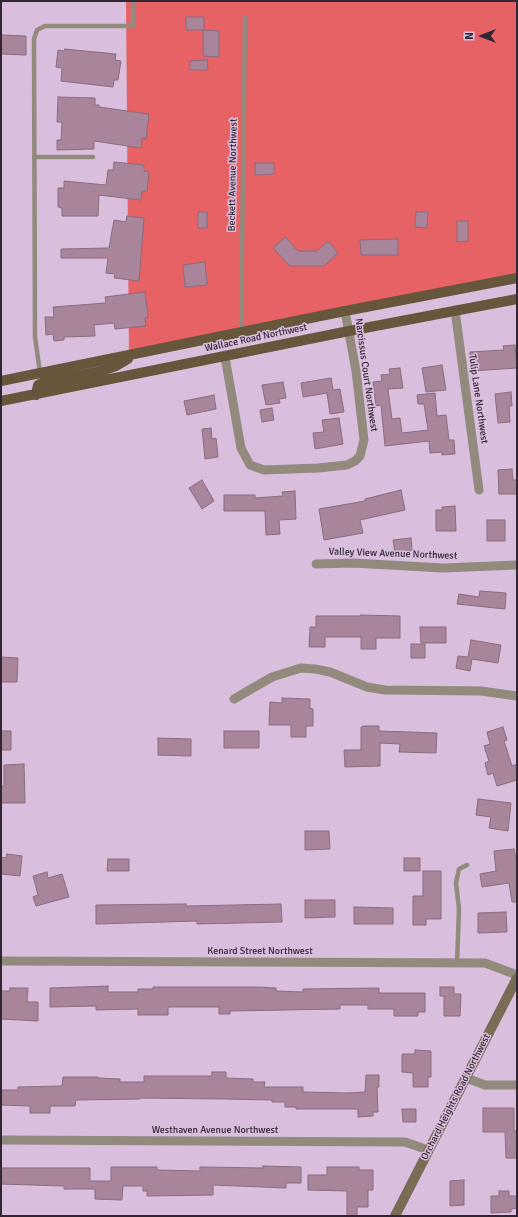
<!DOCTYPE html>
<style>
body{margin:0}
#map{position:relative;width:518px;height:1217px;overflow:hidden;background:#d9bedd;font-family:Signika,sans-serif}
canvas{display:block}
.frame{position:absolute;inset:0;border:2px solid #312632;pointer-events:none}
.north{position:absolute;left:462px;top:16px;width:40px;height:40px;-webkit-text-stroke:3px #d9bedd;paint-order:stroke;rotate:270deg;font-size:11px;font-weight:700;line-height:16px;text-align:center;color:#312632}
.north::after{content:'';display:block;margin:auto;width:14px;height:18px;background:#312632;clip-path:polygon(50% 0,100% 100%,50% 72%,0 100%)}
</style>
<div id="map">
<canvas width="518" height="1217"></canvas>
<div class="frame"></div>
<div class="north">N</div>
</div>
<script>
const c = document.querySelector('canvas').getContext('2d');
c.lineJoin = 'round';
function fillPath(path, color) {
  c.fillStyle = color;
  c.fill(path, 'evenodd');
}
function toPath(rows) {
  const path = new Path2D();
  for (const r of rows) {
    path.moveTo(r[0], r[1]);
    for (let i = 2; i < r.length; i += 2) path.lineTo(r[i], r[i + 1]);
  }
  return path;
}
function strokePath(path, color, width, dash) {
  c.strokeStyle = color;
  c.lineWidth = width;
  c.lineCap = dash ? 'butt' : 'round';
  c.setLineDash(dash || []);
  c.stroke(path);
}
function drawText(font, color, halo, rows, align = 'center') {
  c.font = font + ' Signika,sans-serif';
  c.lineWidth = 3;
  c.setLineDash([]);
  c.textBaseline = 'middle';
  c.strokeStyle = halo;
  c.fillStyle = color;
  for (const [text, x, y, turn = 0] of rows) {
    c.save();
    c.translate(x, y);
    c.rotate((+turn || 0) * Math.PI / 180);
    c.textAlign = isNaN(turn) ? turn : align;
    if (halo) c.strokeText(text, 0, 0);
    c.fillText(text, 0, 0);
    c.restore();
  }
}
const forest = toPath([
 [126,1,517,1,517,280,129,360]
]);
const building = toPath([
 [186,17,204,17,204,30,186,30,186,17],
 [203,30,219,31,219,57,203,56,203,30],
 [1,35,26,36,26,55,1,54,1,35],
 [65,49,116,54,115,60,121,61,118,80,114,80,113,87,61,81,62,68,56,67,58,50,64,51,65,49],
 [207,60,208,70,190,70,190,61,207,60],
 [58,97,95,98,95,105,99,105,99,107,149,114,146,139,142,138,141,148,94,141,94,149,57,150,57,140,61,140,62,122,57,122,58,97],
 [114,162,144,165,144,171,149,172,147,191,142,191,141,200,99,195,98,216,62,216,62,208,58,207,58,188,64,188,64,181,106,185,108,170,113,170,114,162],
 [255,163,274,163,274,174,255,175,255,163],
 [198,212,207,212,207,228,198,228,198,212],
 [416,212,428,212,427,228,415,227,416,212],
 [127,216,144,218,139,281,114,278,115,274,106,273,108,258,61,258,61,249,109,248,114,220,126,222,127,216],
 [457,221,468,221,468,241,457,242,457,221],
 [285,237,298,251,317,251,328,241,338,253,324,266,290,266,273,248,285,237],
 [398,239,398,255,361,255,360,240,398,239],
 [205,262,207,285,185,287,183,265,205,262],
 [145,292,148,317,145,318,146,326,115,329,114,323,94,325,95,336,64,337,64,340,54,341,53,334,46,335,45,317,54,317,53,307,106,303,105,297,145,292],
 [515,345,517,368,471,371,470,352,504,350,503,346,515,345],
 [442,365,446,390,426,392,422,368,442,365],
 [400,368,403,388,388,389,392,419,400,418,402,433,428,430,424,404,418,404,417,395,435,393,437,416,446,415,449,440,454,440,455,454,442,455,442,452,430,453,429,441,385,446,381,405,376,406,373,382,382,381,381,375,390,374,389,369,400,368],
 [331,378,333,390,340,389,344,412,330,414,327,393,303,397,301,383,331,378],
 [283,382,286,398,279,399,280,403,266,405,262,385,283,382],
 [511,392,512,406,509,406,510,422,498,423,495,394,511,392],
 [214,395,216,409,187,415,184,401,214,395],
 [272,408,274,420,262,422,260,410,272,408],
 [339,418,343,444,315,449,313,433,324,432,322,420,339,418],
 [211,428,212,439,216,438,218,457,205,459,202,429,211,428],
 [512,469,513,480,517,480,517,494,499,494,498,470,512,469],
 [202,480,214,501,202,509,189,488,202,480],
 [401,490,405,510,360,520,363,533,324,540,319,509,365,501,365,499,401,490],
 [295,491,296,519,279,520,280,534,266,535,265,511,224,511,224,495,255,495,255,498,283,496,282,492,295,491],
 [455,506,456,531,436,531,436,510,442,510,442,507,455,506],
 [487,520,505,520,505,541,487,541,487,520],
 [411,538,412,550,395,553,393,540,411,538],
 [480,591,506,593,505,609,457,604,459,594,479,597,480,591],
 [361,615,400,616,400,638,376,638,376,649,361,649,361,637,325,637,325,647,309,647,310,627,316,627,316,616,361,616,361,615],
 [420,627,446,627,446,643,421,643,420,627],
 [471,640,501,645,498,663,472,659,470,671,456,668,458,656,468,657,471,640],
 [411,644,425,644,425,658,411,658,411,644],
 [1,657,18,658,17,682,1,682,1,657],
 [282,698,310,699,310,708,313,709,313,726,306,726,306,737,291,737,291,725,269,725,270,702,282,703,282,698],
 [364,726,379,726,379,731,437,733,436,753,399,752,400,744,380,743,380,766,345,767,344,750,361,750,361,727,364,726],
 [503,727,507,740,504,741,512,766,517,764,517,780,497,786,493,773,488,775,485,763,489,761,484,746,490,744,487,732,503,727],
 [1,731,11,731,11,750,1,750,1,731],
 [224,731,259,731,259,748,224,748,224,731],
 [158,738,191,739,191,756,158,755,158,738],
 [24,764,25,803,1,803,1,786,4,786,4,765,24,764],
 [478,799,511,803,508,831,489,828,491,817,476,815,478,799],
 [305,831,329,831,330,849,305,850,305,831],
 [514,849,517,864,517,902,512,902,509,883,482,887,480,874,496,871,494,851,514,849],
 [7,854,22,856,20,876,1,874,1,857,6,858,7,854],
 [404,858,420,858,420,871,404,871,404,858],
 [108,859,129,859,129,871,107,871,108,859],
 [423,871,441,871,441,919,426,919,426,925,413,925,413,896,423,896,423,871],
 [47,872,48,878,62,874,69,897,36,906,33,897,38,895,33,876,47,872],
 [305,900,335,900,335,917,305,918,305,900],
 [186,904,186,906,281,904,282,922,197,924,197,921,96,924,96,905,186,904],
 [354,907,393,908,393,924,354,924,354,907],
 [506,912,507,932,478,933,478,913,506,912],
 [108,986,108,992,138,992,138,989,153,989,153,987,256,987,276,988,276,991,303,992,303,989,379,988,379,993,425,993,425,1012,418,1012,418,1016,394,1016,394,1009,368,1009,368,1005,340,1005,340,1009,230,1011,230,1014,219,1014,219,1007,168,1007,168,1015,138,1015,138,1009,96,1010,96,1006,50,1007,50,988,108,986],
 [440,987,454,987,454,994,461,994,460,1016,444,1016,444,996,440,996,440,987],
 [10,988,28,988,27,1002,38,1002,38,1021,1,1019,1,991,10,991,10,988],
 [415,1050,431,1051,431,1077,428,1077,428,1087,413,1087,413,1073,402,1072,402,1054,415,1054,415,1050],
 [212,1072,226,1072,226,1078,253,1079,253,1082,265,1082,264,1087,303,1087,303,1092,347,1093,365,1092,366,1075,379,1075,379,1087,377,1087,378,1112,373,1112,373,1116,358,1117,358,1109,296,1109,296,1107,285,1107,285,1102,272,1102,272,1100,225,1099,140,1098,140,1099,76,1100,75,1106,50,1106,50,1113,30,1113,30,1106,1,1105,1,1090,18,1090,18,1087,62,1086,63,1077,98,1077,98,1078,120,1079,120,1082,144,1082,144,1076,212,1076,212,1072],
 [483,1108,514,1108,514,1131,517,1131,517,1158,506,1158,505,1132,483,1132,483,1108],
 [402,1109,416,1109,416,1122,403,1122,402,1109],
 [263,1166,301,1167,301,1183,286,1183,286,1188,213,1185,213,1195,147,1196,147,1191,143,1191,143,1186,123,1186,122,1200,95,1199,95,1189,64,1189,64,1186,1,1184,1,1168,90,1168,90,1181,111,1181,111,1167,157,1167,157,1170,200,1171,200,1167,263,1168,263,1166],
 [327,1167,359,1167,359,1170,373,1170,373,1190,368,1190,368,1207,357,1207,357,1216,347,1216,347,1191,308,1190,308,1175,327,1175,327,1167],
 [464,1180,464,1205,450,1206,450,1181,464,1180],
 [499,1191,509,1191,509,1196,517,1196,517,1208,511,1209,511,1212,491,1213,491,1196,499,1196,499,1191]
]);
const lane = toPath([
 [34,157,93,157],
 [241,332,245,18],
 [40,373,35,337,34,39,37,30,45,26,133,26,133,1],
 [457,963,459,909,456,883,459,869,467,865]
]);
const street = toPath([
 [455,310,479,490],
 [225,357,241,448,250,465,264,470,318,468,347,465,355,461,360,456,364,440,356,371,345,311],
 [316,564,353,563,443,568,517,565],
 [234,699,272,677,301,668,315,669,330,672,367,687,385,690,481,691,517,696],
 [1,961,485,963,517,975],
 [466,1078,485,1085,517,1085],
 [1,1140,405,1142,428,1150]
]);
const secondary = toPath([
 [395,1216,517,978]
]);
const primary = toPath([
 [1,381,345,311,517,278],
 [36,395,38,385,42,383,102,371,116,366,128,359],
 [1,401,349,331,517,299]
]);
const streetNames = [
 ["Beckett Avenue Northwest",233,175,-89],
 ["Wallace Road Northwest",256,338,-12],
 ["Narcissus Court Northwest",366,375,82],
 ["Tulip Lane Northwest",478,399,82],
 ["Valley View Avenue Northwest",393,554,2],
 ["Kenard Street Northwest",260,951],
 ["Orchard Heights Road Northwest",456,1097,-63],
 ["Westhaven Avenue Northwest",215,1130]
];
fillPath(forest, '#e66264');
fillPath(building, '#a8859a');
strokePath(building, '#8c6b7f', 1);
strokePath(lane, '#928a7c', 4.5);
strokePath(street, '#928a7c', 9);
strokePath(secondary, '#786c56', 10);
strokePath(primary, '#65563c', 10);
drawText('10px', '#312632', '#d9bedd', streetNames);
</script>
